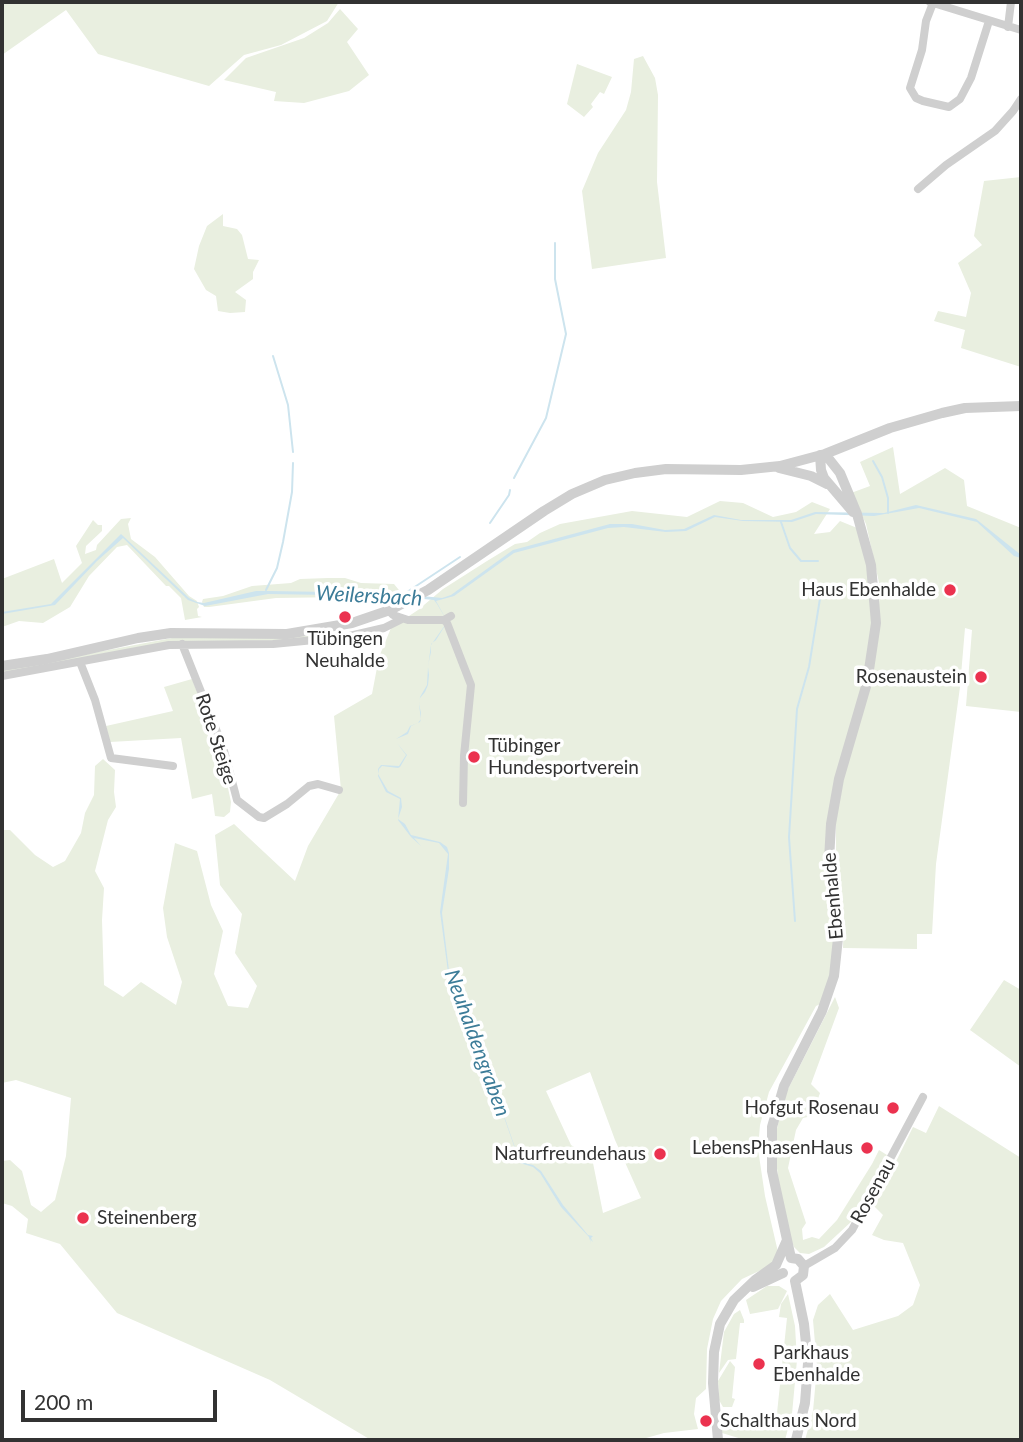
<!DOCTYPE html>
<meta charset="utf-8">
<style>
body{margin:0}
#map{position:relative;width:1023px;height:1442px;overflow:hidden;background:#fff;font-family:Lato,sans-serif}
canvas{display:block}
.frame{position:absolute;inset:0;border:4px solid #323232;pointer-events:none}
.scale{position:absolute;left:21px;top:1390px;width:196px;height:32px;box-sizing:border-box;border:4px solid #323232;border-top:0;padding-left:9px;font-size:21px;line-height:24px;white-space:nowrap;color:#323232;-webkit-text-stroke:5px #fff;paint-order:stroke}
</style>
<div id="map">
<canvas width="1023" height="1442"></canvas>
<div class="frame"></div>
<div class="scale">200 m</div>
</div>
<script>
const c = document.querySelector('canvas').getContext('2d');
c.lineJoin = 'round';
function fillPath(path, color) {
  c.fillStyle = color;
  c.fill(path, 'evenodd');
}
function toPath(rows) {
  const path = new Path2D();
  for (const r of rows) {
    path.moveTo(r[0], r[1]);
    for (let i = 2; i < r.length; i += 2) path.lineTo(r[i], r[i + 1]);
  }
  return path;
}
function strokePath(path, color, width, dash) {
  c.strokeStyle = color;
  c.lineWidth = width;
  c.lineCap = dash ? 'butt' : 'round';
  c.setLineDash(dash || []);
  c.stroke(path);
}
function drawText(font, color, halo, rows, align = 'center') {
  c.font = font + ' Lato,sans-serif';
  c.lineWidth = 7;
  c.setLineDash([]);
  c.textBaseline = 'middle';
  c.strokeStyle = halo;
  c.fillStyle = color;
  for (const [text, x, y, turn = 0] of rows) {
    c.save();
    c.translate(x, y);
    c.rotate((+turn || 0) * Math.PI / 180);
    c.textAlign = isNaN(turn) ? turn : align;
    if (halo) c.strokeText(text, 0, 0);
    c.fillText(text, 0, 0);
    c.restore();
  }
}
const green = toPath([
 [2,2,339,2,327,21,281,45,244,55,209,86,98,54,66,10,2,55],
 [340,9,358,29,347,42,369,75,349,91,304,103,274,101,276,92,224,80,246,58,304,38,328,23],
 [643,56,655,78,658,95,657,182,666,258,592,269,582,191,598,153,626,110,631,92,634,59],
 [577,64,612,77,604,94,600,92,591,104,593,107,584,117,567,104],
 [1021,177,1021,367,961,348,965,330,934,321,938,311,966,317,971,293,958,263,982,245,974,236,984,181],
 [223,214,223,226,237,229,242,235,248,259,259,260,253,272,253,279,235,292,246,300,245,312,230,313,218,311,216,296,206,290,194,269,199,246,207,226],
 [893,447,900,494,945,468,964,480,967,506,1021,528,1021,712,966,706,972,630,965,628,960,687,936,864,932,934,917,934,917,949,843,948,844,914,836,866,836,819,842,773,877,639,880,587,866,524,851,493,870,486,860,462],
 [720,501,743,503,773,517,796,512,812,502,830,509,814,534,830,532,840,521,862,530,876,623,831,824,837,924,827,1001,816,1006,769,1092,760,1125,758,1149,765,1196,778,1252,770,1266,742,1279,721,1301,713,1319,707,1349,706,1389,696,1398,694,1414,698,1429,664,1433,639,1440,371,1440,270,1380,117,1313,60,1244,26,1233,28,1219,12,1206,2,1203,2,1161,10,1160,22,1171,31,1205,41,1212,55,1200,66,1156,71,1098,16,1080,2,1083,2,830,10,830,35,855,53,867,65,861,81,833,85,813,94,795,95,766,103,759,115,770,114,792,116,807,108,820,95,871,104,888,102,920,104,985,123,997,141,982,176,1005,182,982,167,937,163,908,175,843,197,851,211,905,223,931,214,974,228,1006,248,1008,257,986,235,953,242,914,220,885,215,835,234,824,295,881,308,846,341,790,334,716,372,694,379,657,391,628,418,610,443,589,487,561,515,544,527,542,540,533,560,524,632,511,687,517],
 [590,1072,615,1140,641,1198,603,1213,593,1163,584,1153,571,1145,546,1091],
 [131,518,128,524,131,539,155,557,189,596,197,601,199,607,197,609,198,616,202,617,185,620,181,598,169,586,166,586,127,545,117,547,89,576,70,607,43,623,19,621,2,627,2,579,54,559,62,583,82,563,76,546,93,520,98,525,102,525,102,531,86,546,85,554,96,550,97,545,121,519],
 [328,578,345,578,361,583,394,584,403,595,391,601,347,597,276,598,209,607,204,607,202,602,203,599,223,596,252,586,291,583,300,579],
 [328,633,329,638,296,641,192,641,2,674,2,670,172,638,192,636,287,638],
 [192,679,220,751,231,802,230,812,224,817,215,816,212,794,192,799,181,738,110,742,106,726,173,711,164,687],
 [1004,980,1021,990,1021,1067,970,1030],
 [835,997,839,1008,811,1084,820,1093,812,1116,803,1118,796,1130,788,1168,806,1223,802,1229,803,1240,812,1237,819,1239,837,1220,872,1164,879,1150,887,1155,852,1221,824,1247,809,1254,800,1253,794,1247,790,1237,779,1187,774,1140,786,1093],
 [939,1106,1021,1158,1021,1440,805,1440,813,1411,815,1389,817,1366,813,1320,818,1305,830,1294,853,1330,898,1316,913,1305,920,1285,903,1243,884,1240,872,1235,883,1215,874,1206,913,1127,926,1133],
 [767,1286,779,1286,787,1291,778,1309,750,1314,746,1300],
 [788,1294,795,1326,797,1360,792,1414,785,1440,745,1440,722,1433,721,1420,724,1418,735,1415,767,1416,768,1412,777,1413,787,1318,779,1317,781,1304],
 [740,1310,744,1320,744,1323,740,1323,736,1359,728,1360,719,1373,724,1332,734,1314],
 [730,1361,735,1367,732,1398,735,1399,732,1407,723,1407,719,1400,718,1381]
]);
const water = toPath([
 [916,505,976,519,1021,555,1021,558,1014,556,977,522,919,508,874,516,816,514,792,522,743,521,715,517,686,531,666,532,624,527,608,528,514,553,454,596,436,601,446,619,446,624,436,640,431,644,431,652,429,661,428,667,429,675,428,685,425,692,420,698,419,704,421,713,421,719,420,722,418,723,411,726,408,734,396,739,397,743,406,754,407,755,400,767,398,768,382,766,379,769,378,774,388,791,401,798,402,807,398,819,405,824,411,835,440,842,447,847,449,853,449,869,442,913,449,971,469,1014,520,1162,533,1165,541,1171,563,1205,588,1235,593,1236,591,1238,593,1242,590,1239,591,1244,589,1237,561,1207,540,1173,533,1167,520,1163,468,1014,448,972,440,912,448,854,439,843,414,838,421,846,411,837,398,820,400,799,386,792,378,776,378,769,381,765,399,766,406,755,397,743,396,739,407,732,410,726,418,723,421,719,419,705,420,697,427,685,428,667,431,645,445,625,446,619,437,604,434,600,391,596,268,594,205,606,188,600,123,538,97,561,55,605,2,614,2,612,51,604,121,534,189,598,197,602,204,603,256,591,268,591,392,593,442,598,451,595,513,550,610,524,632,524,665,530,684,529,714,515,741,520,791,520,815,512,884,513]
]);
const stream = toPath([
 [273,356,288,405,293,452],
 [873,461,882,477,888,498,888,513],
 [514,478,546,418,566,334,555,279,555,243],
 [781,522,790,548,801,561,818,561],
 [490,523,509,495,510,490],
 [266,590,277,568,283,542,292,492,293,463],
 [401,596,460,557],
 [795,921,789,837,797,709,809,667,822,586]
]);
const minor = toPath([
 [930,2,1021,30],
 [933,3,926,21,922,50,910,88,916,98,923,101,949,107,960,99,971,78,989,21],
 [1008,27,1011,2],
 [918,189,946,165,995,131,1013,111,1021,99],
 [389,611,393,615,408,620,444,620,451,616],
 [444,620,447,623,471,685,464,756,463,803],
 [182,644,223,747,237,800,259,817,264,818,287,804,309,786,318,784,339,790],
 [80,662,95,700,111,758,173,766],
 [2,676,169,645,273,644,345,637,384,628,402,619],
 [804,1266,835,1248,852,1230,923,1097]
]);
const tertiary = toPath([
 [820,455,821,470,824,478,853,512],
 [779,468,811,476,827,484],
 [2,666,47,659,138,638,171,633,287,634,352,623,390,610,428,590,544,511,572,494,605,480,635,473,666,469,741,470,780,466,825,454,890,428,942,413,965,408,1021,406],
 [791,1258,772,1171,772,1127,784,1086,822,1011,834,976,838,938,829,860,831,824,839,779,867,683,876,623,871,565,857,514,840,473,825,454],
 [791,1258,798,1259,804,1266,803,1275,795,1281],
 [795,1281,804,1324,808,1363,805,1403,796,1440],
 [753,1287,783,1273],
 [718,1440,713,1383,714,1352,720,1324,734,1300,755,1280,776,1265,787,1240]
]);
const markers = [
 [950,590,7,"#eb324f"],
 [345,617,7,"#eb324f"],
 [981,677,7,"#eb324f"],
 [474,757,7,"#eb324f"],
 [893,1108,7,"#eb324f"],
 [867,1148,7,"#eb324f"],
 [660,1154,7,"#eb324f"],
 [83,1218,7,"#eb324f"],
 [759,1364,7,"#eb324f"],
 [706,1421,7,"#eb324f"]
];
const poiNames = [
 ["Haus Ebenhalde",936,590],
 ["Tübingen",345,639,"center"],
 ["Neuhalde",345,661,"center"],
 ["Rosenaustein",967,677],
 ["Tübinger",488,746,"left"],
 ["Hundesportverein",488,768,"left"],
 ["Hofgut Rosenau",879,1108],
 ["LebensPhasenHaus",853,1148],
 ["Naturfreundehaus",646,1154],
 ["Steinenberg",97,1218,"left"],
 ["Parkhaus",773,1353,"left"],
 ["Ebenhalde",773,1375,"left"],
 ["Schalthaus Nord",720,1421,"left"]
];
const streetNames = [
 ["Rote Steige",216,739,72],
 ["Ebenhalde",833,896,-95],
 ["Rosenau",873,1191,-61]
];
const waterNames = [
 ["Weilersbach",369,596,3],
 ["Neuhaldengraben",477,1043,70]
];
fillPath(green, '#e9efe0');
fillPath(water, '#cde4ee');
strokePath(stream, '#cde4ee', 2);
strokePath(minor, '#cfcfcf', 8);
strokePath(tertiary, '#cfcfcf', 10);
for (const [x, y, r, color] of markers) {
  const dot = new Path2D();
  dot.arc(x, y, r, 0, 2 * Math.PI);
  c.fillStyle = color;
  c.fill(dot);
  strokePath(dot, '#fff', 2.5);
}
drawText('19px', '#323232', '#fff', poiNames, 'right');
drawText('19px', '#323232', '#fff', streetNames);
drawText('italic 21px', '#3c7c98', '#fff', waterNames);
</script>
